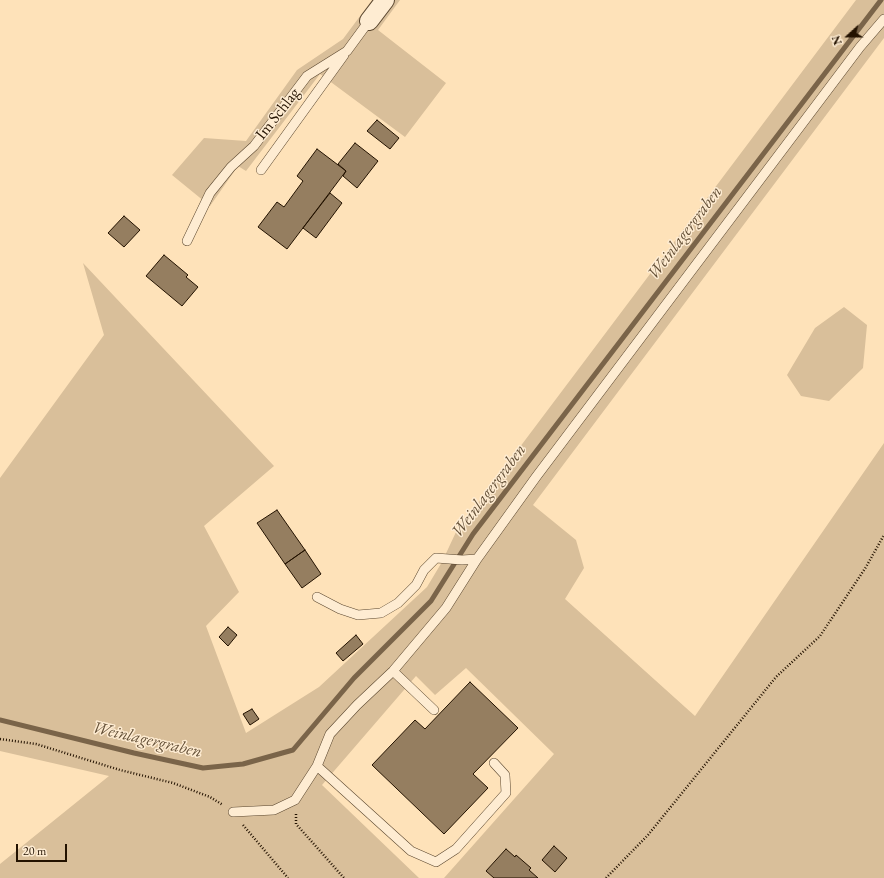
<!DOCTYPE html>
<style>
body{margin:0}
#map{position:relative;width:884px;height:878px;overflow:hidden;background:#fee2b9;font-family:"EB Garamond",serif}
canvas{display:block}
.north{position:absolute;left:828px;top:16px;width:40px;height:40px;-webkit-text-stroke:3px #feecd2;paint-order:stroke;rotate:249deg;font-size:11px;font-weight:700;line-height:16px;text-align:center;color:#231200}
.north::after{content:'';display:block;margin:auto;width:14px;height:18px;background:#231200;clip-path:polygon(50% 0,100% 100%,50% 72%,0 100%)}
.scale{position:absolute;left:16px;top:844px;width:51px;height:18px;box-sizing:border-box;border:2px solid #231200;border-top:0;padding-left:5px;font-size:12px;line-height:14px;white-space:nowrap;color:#231200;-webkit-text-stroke:3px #feecd2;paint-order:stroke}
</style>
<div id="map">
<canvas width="884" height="878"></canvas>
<div class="north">N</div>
<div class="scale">20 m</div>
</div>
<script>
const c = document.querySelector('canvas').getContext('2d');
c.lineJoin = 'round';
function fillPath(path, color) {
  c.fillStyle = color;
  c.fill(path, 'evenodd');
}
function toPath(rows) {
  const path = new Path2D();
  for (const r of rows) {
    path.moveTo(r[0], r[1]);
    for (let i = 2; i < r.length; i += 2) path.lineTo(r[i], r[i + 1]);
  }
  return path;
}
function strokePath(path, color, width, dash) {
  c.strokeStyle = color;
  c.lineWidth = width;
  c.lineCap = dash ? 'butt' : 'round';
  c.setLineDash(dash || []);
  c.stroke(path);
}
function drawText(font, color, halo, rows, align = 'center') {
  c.font = font + ' "EB Garamond",serif';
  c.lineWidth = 3;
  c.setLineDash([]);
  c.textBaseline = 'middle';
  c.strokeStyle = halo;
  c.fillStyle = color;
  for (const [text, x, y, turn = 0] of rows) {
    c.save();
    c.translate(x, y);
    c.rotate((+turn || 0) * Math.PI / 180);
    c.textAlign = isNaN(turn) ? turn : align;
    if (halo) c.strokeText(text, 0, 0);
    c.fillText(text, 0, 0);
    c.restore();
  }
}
const green = toPath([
 [372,0,400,0,378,30,446,83,405,137,320,74,246,171,238,166,210,206,172,175,204,138,246,141,297,70,343,39],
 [856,0,884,0,884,38,533,505,576,540,584,568,565,599,695,716,884,443,884,878,444,878,554,754,466,668,435,695,416,676,322,785,419,878,0,878,0,864,109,776,0,751,0,478,104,335,83,263,274,466,204,526,239,592,206,626,246,733,319,687,427,587,442,562,456,532],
 [844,307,867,325,863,368,829,401,801,396,787,375,815,328]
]);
const stream = toPath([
 [0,720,134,753,203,768,243,764,293,750,354,678,431,601,473,534,881,0]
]);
const building = toPath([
 [377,120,399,138,390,149,367,131,377,120],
 [355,143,378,161,357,188,343,176,346,171,338,164,355,143],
 [317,149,346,171,287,249,258,227,277,202,284,207,303,181,297,176,317,149],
 [330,193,342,203,316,238,303,228,330,193],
 [124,216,140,230,124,247,108,233,124,216],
 [164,255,188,275,186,277,198,287,182,306,146,276,164,255],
 [277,510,305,550,285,564,257,523,277,510],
 [305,550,321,574,302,588,285,564,305,550],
 [228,627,237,635,228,646,219,637,228,627],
 [356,635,363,644,343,661,336,653,356,635],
 [470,682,518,728,473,774,488,788,444,834,372,765,415,720,425,729,470,682],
 [252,709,259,719,250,725,243,714,252,709],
 [554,846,567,858,555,872,542,860,554,846],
 [506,849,515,857,516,855,531,868,529,870,538,878,494,878,486,871,506,849]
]);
const path = toPath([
 [0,739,36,744,120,770,173,783,210,797,223,805],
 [296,814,296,824,344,878],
 [243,825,288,878],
 [606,878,648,835,776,677,820,636,866,567,884,535]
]);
const service = toPath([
 [261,170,344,55],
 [187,241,210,193,231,167,254,146,307,76,347,51,369,21],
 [317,597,340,609,358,615,381,613,398,603,416,585,424,570,436,558,462,560,477,559],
 [393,671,434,710],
 [317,766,411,851,436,862,456,849,506,793,505,775,494,763],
 [233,812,274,810,295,800,317,766,330,734,357,705,393,671,446,608,477,559,536,477,860,47,884,19]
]);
const minor = toPath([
 [369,21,385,0]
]);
const streetNames = [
 ["Im Schlag",278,114,-52]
];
const waterNames = [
 ["Weinlagergraben",685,233,-53],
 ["Weinlagergraben",489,491,-53],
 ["Weinlagergraben",147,740,13]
];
fillPath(green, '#d9bf9a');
strokePath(stream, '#7a6449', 5);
fillPath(building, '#957e60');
strokePath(building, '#231200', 1);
strokePath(service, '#5a462e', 10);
strokePath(minor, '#5a462e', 20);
strokePath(path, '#231200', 2.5, [1, 2]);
strokePath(service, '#feecd2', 9);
strokePath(minor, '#feecd2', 18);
drawText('16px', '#231200', '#feecd2', streetNames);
drawText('italic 17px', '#645037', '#feecd2', waterNames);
</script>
